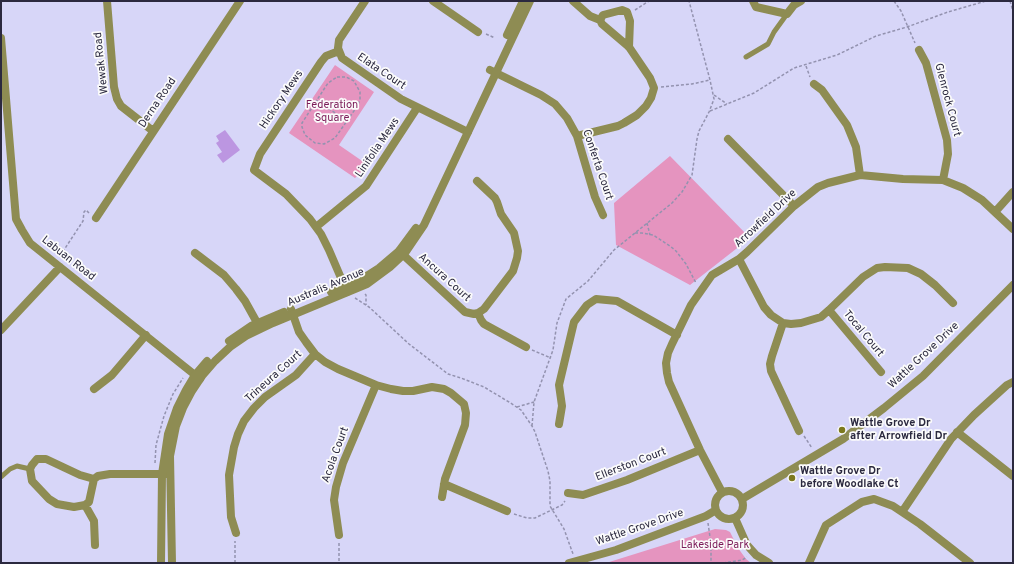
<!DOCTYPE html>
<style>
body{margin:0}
#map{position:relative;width:1014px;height:564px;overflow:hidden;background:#d7d6f8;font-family:Overpass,sans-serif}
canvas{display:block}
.frame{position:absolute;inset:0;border:2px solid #2b293f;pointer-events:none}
</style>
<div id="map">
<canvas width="1014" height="564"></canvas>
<div class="frame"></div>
</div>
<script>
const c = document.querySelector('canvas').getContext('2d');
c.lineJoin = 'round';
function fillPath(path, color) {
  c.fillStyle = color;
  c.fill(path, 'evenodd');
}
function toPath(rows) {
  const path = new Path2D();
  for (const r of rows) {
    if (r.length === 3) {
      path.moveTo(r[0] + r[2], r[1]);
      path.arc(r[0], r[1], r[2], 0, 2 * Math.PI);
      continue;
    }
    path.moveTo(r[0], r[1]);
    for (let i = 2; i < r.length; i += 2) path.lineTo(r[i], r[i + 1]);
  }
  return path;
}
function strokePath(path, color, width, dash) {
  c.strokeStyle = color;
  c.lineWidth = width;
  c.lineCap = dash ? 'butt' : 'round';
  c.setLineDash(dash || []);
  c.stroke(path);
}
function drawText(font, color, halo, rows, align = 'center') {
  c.font = font + ' Overpass,sans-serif';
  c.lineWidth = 3.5;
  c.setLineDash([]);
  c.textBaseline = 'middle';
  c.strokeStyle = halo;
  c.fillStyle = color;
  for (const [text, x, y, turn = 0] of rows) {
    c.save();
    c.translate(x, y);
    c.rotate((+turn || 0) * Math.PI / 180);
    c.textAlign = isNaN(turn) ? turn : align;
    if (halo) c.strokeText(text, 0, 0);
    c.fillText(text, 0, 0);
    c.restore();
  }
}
const green = toPath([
 [335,65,374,92,339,145,368,165,355,178,289,133],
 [670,156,750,238,690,285,616,245,614,203],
 [715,529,726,530,730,532,738,548,746,559,751,563,606,563]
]);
const building = toPath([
 [225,130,240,150,223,163,217,155,222,152,216,143,219,141,216,136]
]);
const path = toPath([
 [894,1,901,11,915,43],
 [1010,1,1013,11],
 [635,10,649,1],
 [486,34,495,38],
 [806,66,810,77],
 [337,77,346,77,354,81,360,92,360,100,356,108,335,138,324,144,315,143,305,135,302,127,302,123,328,83,337,77],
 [661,87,692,84,710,80],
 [714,95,727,104],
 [316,100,347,121],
 [710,111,754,93,794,68,837,55,876,36,907,27,948,12,986,1],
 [647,223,650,235],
 [635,233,642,233,653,235,670,246,676,251,686,264,696,283],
 [60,256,83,221,84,212,86,210,89,213],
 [365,294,366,295,366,305],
 [355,298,369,307,409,344,448,374,461,378,484,387,509,402,521,410,532,426,535,432,548,471,550,481,550,506,564,529,573,554],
 [532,350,551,358],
 [517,407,534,402],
 [532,426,534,402,553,350,557,323,566,299,588,281,614,250,672,203,682,192,692,175,697,139,699,131,709,112,714,99,710,80,689,1],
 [804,436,812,448],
 [155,463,156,445,164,416,173,394,183,378],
 [514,514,527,518,535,518,562,505,565,501],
 [708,523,711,544,711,563],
 [339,543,339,563],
 [235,563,235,541],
 [723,563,742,560,747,557]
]);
const service = toPath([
 [746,57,768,44,774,32,787,14],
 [1,477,10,469,17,466,30,469]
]);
const minor = toPath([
 [107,1,114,87,117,99,121,106,153,131],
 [365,1,339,40,338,48,342,58,401,99,468,132],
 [433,1,478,32],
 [573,1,590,16,600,20],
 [753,1,756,7,787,14,794,5,801,1],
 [1,38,16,219,22,230,30,243,200,379],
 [919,50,926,63,947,140,948,154,943,180],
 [339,51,326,56,321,62,260,154,254,170,286,194,310,219,321,234,329,250,347,292],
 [490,70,541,95,555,104,567,118,577,136,595,197,603,215],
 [814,84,822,90,847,125,856,147,860,175],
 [577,136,618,126,624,123,637,115,646,106,651,98,654,88,650,78,629,47,602,24,600,20,603,15,622,10,627,12,630,21,629,47],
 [728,139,794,206],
 [995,212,1013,192],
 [96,218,240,1],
 [316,227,366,186,417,108],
 [399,251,465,312,474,314,478,313,484,309,513,271,517,258,518,251,514,233,501,214,497,202,495,198,477,181],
 [195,253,224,275,236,289,245,301,260,328],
 [739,259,764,307,771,315,783,323,791,324,801,323,821,317,829,310,863,277,877,268,885,267,908,268,921,274,935,285,953,303],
 [291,309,299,332,306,342,315,354,325,362,338,369,376,385,391,389,403,391,413,391,432,387,444,389,451,393,464,404,466,413,465,425,445,479,442,497],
 [829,310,881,372],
 [478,313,481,320,484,324,526,347],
 [783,323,772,356,770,364,771,371,799,431],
 [1,330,60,267],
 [94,389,112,375,146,335],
 [559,424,562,406,559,385,574,322,587,305,596,299,617,301,677,335],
 [957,432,1013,476],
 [94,479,89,502,85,505,74,507,57,504,49,499,32,481,30,469,32,465,37,459,46,459,80,475,94,479,98,476,110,474,168,474],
 [444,484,507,511],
 [722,492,700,450,669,382,667,373,666,363,668,353,672,344,691,305,712,275,739,259,747,252,794,206,818,187,828,183,860,175,903,179,943,180,963,188,982,200,1013,229],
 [568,493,583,495,627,480,700,450],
 [85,505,94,521,95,545],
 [902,512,951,439,974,415,1007,385,1013,382],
 [735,518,747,545,756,555,769,563],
 [236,533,231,517,229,475,234,447,238,434,244,421,254,408,265,397,296,375,315,354],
 [339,535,334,500,336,487,343,463,376,385],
 [809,563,826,525,854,507,862,502,874,499,893,506,920,524,970,563]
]);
const tertiary = toPath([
 [507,35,523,1],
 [331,292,357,282,379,268,399,251,416,228],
 [229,341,251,326,284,312],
 [729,505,14],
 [742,499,843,439,884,408,923,376,1013,285],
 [161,563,162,474,168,434,177,408,186,390,195,375,207,361],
 [172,563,170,456,176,426,183,408,192,391,202,376,215,361,230,347,246,336,273,323,367,284,390,267,405,253,424,225,530,1],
 [569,563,616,550,706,516,716,510]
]);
const markers = [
 [842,430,4,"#7c781e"],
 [792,478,4,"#7c781e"]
];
const streetNames = [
 ["Wewak Road",102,63,-96],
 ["Elata Court",381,72,34],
 ["Hickory Mews",282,100,-56],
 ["Glenrock Court",947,100,75],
 ["Derna Road",158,103,-56],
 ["Linifolia Mews",378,148,-56],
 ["Conferta Court",597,165,71],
 ["Arrowfield Drive",766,219,-43],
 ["Labuan Road",68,259,38],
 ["Ancura Court",444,278,42],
 ["Australis Avenue",326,288,-23],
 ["Tocal Court",863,334,50],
 ["Wattle Grove Drive",924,356,-43],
 ["Trineura Court",274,377,-42],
 ["Acola Court",336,455,-70],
 ["Ellerston Court",631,465,-21],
 ["Wattle Grove Drive",640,528,-19]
];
const parkNames = [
 ["Federation",332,106],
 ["Square",332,119],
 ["Lakeside Park",715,546]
];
const poiNames = [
 ["Wattle Grove Dr",850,424],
 ["after Arrowfield Dr",850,437],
 ["Wattle Grove Dr",800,472],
 ["before Woodlake Ct",800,485]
];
fillPath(green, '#e594bf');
fillPath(building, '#bc96e1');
strokePath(path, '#9392af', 1.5, [3, 2]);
strokePath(service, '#8e8c53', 5);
strokePath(minor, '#8e8c53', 8);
strokePath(tertiary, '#8e8c53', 8);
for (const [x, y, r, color] of markers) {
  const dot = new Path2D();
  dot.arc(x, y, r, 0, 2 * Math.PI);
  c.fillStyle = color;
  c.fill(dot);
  strokePath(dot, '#fbfbfb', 1.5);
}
drawText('11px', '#2b293f', '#fbfbfb', streetNames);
drawText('11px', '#7c1c59', '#fbfbfb', parkNames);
drawText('bold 11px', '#2b293f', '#fbfbfb', poiNames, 'left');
</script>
